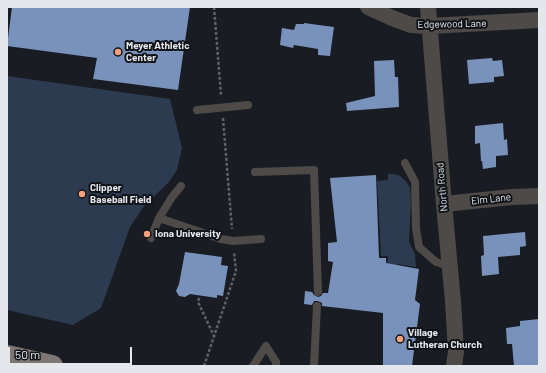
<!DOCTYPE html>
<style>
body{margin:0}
#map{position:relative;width:546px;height:373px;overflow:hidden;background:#191c22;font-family:Barlow,sans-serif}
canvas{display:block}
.frame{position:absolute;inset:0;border:8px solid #e4e7eb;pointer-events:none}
.scale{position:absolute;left:8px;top:347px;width:124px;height:18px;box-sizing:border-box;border:2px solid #e4e7eb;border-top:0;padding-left:5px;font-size:12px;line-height:14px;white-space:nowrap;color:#e4e7eb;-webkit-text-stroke:3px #101318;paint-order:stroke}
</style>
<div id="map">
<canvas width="546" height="373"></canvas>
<div class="frame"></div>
<div class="scale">50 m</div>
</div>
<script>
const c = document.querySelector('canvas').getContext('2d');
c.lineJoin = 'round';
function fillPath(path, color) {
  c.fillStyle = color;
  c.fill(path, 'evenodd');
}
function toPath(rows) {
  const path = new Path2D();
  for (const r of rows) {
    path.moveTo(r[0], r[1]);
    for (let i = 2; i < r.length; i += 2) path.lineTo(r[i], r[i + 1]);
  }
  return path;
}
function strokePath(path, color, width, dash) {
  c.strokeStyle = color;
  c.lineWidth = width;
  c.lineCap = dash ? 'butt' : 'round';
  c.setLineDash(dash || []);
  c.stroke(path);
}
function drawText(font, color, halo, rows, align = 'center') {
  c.font = font + ' Barlow,sans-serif';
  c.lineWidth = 4;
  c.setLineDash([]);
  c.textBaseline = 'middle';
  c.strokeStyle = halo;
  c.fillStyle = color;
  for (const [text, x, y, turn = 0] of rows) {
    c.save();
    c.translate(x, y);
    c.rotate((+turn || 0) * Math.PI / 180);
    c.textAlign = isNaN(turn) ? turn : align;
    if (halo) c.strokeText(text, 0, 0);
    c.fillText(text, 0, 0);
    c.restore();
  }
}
const green = toPath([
 [7,76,170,99,182,148,177,170,169,182,144,206,130,227,101,308,73,325,7,310],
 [388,174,394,174,400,176,406,181,410,188,411,200,409,242,415,254,416,267,397,264,396,267,387,266,388,256,381,256,377,181,388,180]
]);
const building = toPath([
 [12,7,190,7,178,90,93,79,97,58,7,46],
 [304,23,334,27,330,56,318,55,318,49,294,45,293,48,280,45,282,28,294,30,296,24,304,24],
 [492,58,493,61,502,60,504,76,494,77,494,82,469,84,467,60],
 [394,60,395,77,398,77,399,107,347,111,346,103,375,96,374,61],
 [503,123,504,140,507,139,508,155,496,156,496,167,483,169,482,161,481,161,480,143,475,144,475,126],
 [376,175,379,258,386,258,386,263,419,269,415,300,420,304,412,366,383,366,383,313,322,306,322,303,318,301,314,301,312,305,304,304,305,291,312,292,314,295,318,297,321,296,323,293,328,293,333,262,328,261,328,243,337,242,330,178],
 [525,232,526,246,520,247,520,255,498,257,499,274,482,276,481,256,484,255,483,236],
 [185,252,222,257,221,265,228,266,223,296,217,295,217,298,190,294,185,297,179,296,176,291,179,284],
 [539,319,539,366,514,366,512,344,507,344,506,328,520,326,520,321]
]);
const path = toPath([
 [214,7,221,95],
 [223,118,232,229],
 [199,298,198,302,214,336],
 [204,366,236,271,234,252]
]);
const lane = toPath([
 [197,110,248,105],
 [405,163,415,182,416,228,419,247,436,262,449,266],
 [255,172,314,170,318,292],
 [159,218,221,239,233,241,261,239],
 [151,238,159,218,172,197,181,186],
 [253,366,266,346,276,362,276,366],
 [314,366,317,306]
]);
const street = toPath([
 [368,7,392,18,411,25,430,26,539,20],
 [428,7,444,204,453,301,456,352,454,366],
 [444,204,512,197,539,196]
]);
const primary = toPath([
 [7,356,52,366]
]);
const markers = [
 [118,52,4,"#f2a17e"],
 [82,194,4,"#f2a17e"],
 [147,234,4,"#f2a17e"],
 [400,339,4,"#f2a17e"]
];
const streetNames = [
 ["Edgewood Lane",452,24,-1],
 ["North Road",442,187,-95],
 ["Elm Lane",491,199,-6]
];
const poiNames = [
 ["Meyer Athletic",126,46],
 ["Center",126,58],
 ["Clipper",90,188],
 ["Baseball Field",90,200],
 ["Iona University",155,234],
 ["Village",408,333],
 ["Lutheran Church",408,345]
];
fillPath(green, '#2d3b51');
fillPath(building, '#7892bb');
strokePath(path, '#5e6166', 2.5, [3, 2]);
strokePath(lane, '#4d4a48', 8);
strokePath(street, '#4d4a48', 16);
strokePath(primary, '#7e7774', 22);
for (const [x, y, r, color] of markers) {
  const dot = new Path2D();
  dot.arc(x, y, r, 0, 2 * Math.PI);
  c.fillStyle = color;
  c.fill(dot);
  strokePath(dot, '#101318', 1.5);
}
drawText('10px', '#e4e7eb', '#101318', streetNames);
drawText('bold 10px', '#e4e7eb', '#101318', poiNames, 'left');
</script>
